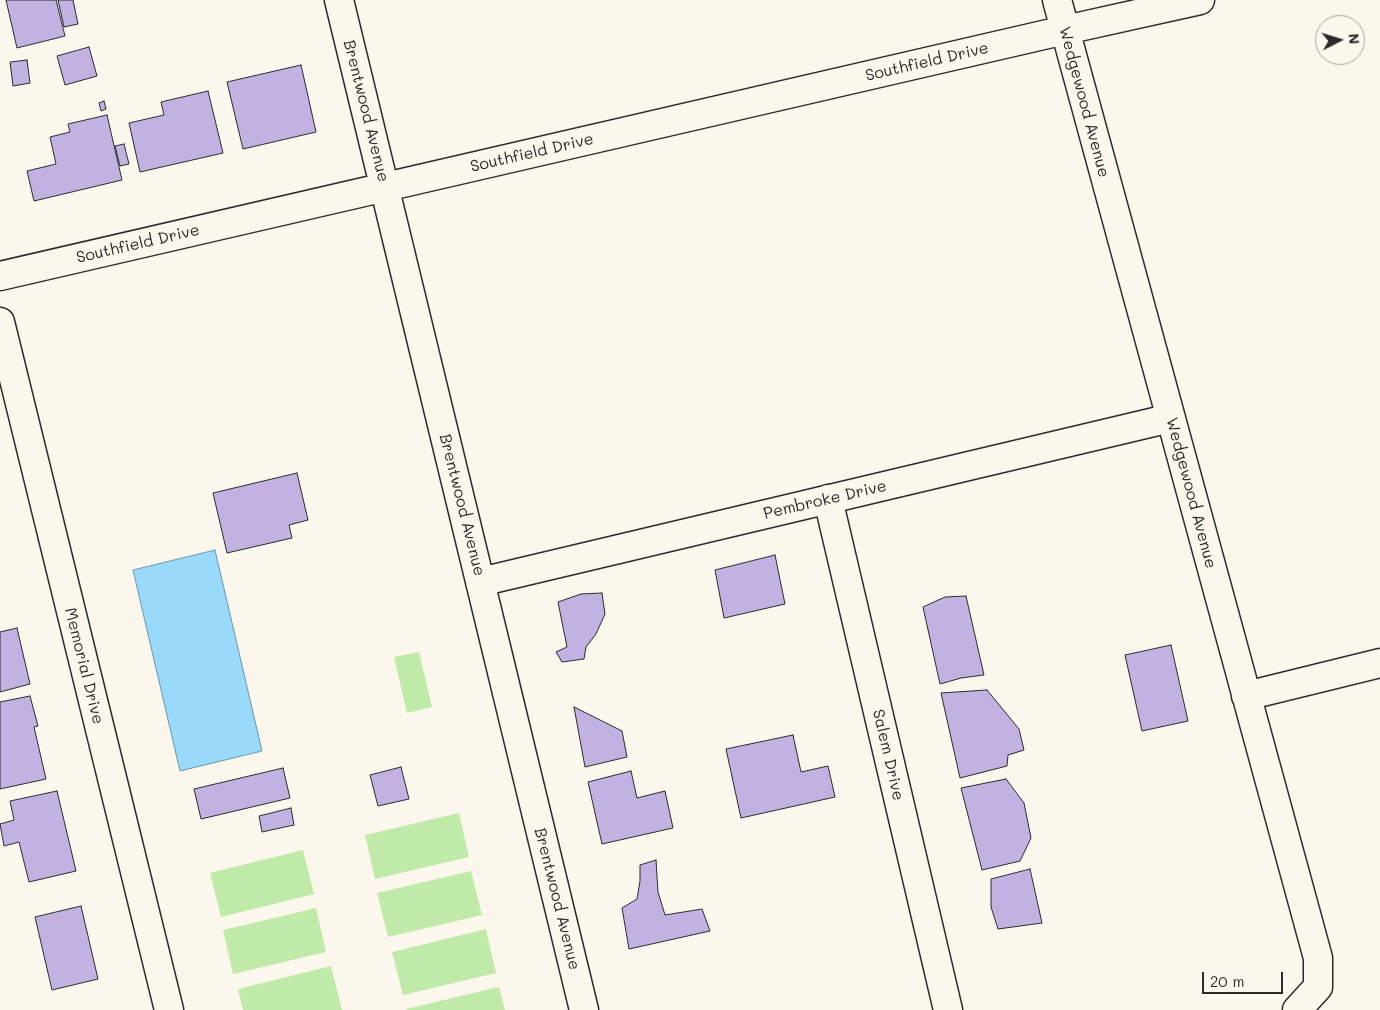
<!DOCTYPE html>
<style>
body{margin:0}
#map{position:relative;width:1380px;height:1010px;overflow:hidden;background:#fbf7ec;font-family:Mali,sans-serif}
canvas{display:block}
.north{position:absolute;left:1315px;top:15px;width:50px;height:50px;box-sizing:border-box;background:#fbf7ec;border:1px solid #a8a59f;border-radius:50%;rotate:85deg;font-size:14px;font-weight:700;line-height:20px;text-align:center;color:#2b2b2b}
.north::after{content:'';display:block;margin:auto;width:18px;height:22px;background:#2b2b2b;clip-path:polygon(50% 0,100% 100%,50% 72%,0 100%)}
.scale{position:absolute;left:1202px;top:972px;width:81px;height:22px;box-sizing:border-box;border:2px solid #2b2b2b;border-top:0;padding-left:6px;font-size:15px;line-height:18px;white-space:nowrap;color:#2b2b2b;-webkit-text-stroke:4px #fbf7ec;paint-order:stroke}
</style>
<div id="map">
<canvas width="1380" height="1010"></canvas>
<div class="north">N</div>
<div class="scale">20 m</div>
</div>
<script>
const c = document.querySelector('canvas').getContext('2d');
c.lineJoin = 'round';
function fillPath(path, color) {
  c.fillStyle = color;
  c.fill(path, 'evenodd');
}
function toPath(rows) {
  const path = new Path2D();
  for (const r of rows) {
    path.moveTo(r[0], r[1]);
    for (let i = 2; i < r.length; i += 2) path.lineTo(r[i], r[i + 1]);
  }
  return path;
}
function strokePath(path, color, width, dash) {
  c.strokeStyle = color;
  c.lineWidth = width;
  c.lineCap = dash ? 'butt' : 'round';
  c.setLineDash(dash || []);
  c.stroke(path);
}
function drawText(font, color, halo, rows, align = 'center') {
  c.font = font + ' Mali,sans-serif';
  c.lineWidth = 4.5;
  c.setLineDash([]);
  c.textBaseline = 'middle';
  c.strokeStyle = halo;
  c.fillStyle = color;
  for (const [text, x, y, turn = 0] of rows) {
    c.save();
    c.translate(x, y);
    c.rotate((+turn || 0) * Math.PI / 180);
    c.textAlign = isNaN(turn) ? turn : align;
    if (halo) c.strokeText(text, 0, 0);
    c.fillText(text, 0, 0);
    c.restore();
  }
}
const green = toPath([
 [419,652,432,707,407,713,394,657],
 [459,813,469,857,375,879,365,835],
 [303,850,314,894,221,917,210,873],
 [471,871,482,915,388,937,377,893],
 [316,908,326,952,233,974,223,930],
 [486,929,496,973,403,995,392,952],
 [331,966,342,1010,243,1010,238,989],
 [499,987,505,1010,406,1010,406,1009]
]);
const water = toPath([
 [215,550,262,751,180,771,133,570,215,550]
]);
const building = toPath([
 [6,0,56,0,65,36,17,48,6,0],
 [58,0,73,0,78,24,64,27,58,0],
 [89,47,97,76,65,85,57,56,89,47],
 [27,60,30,83,13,86,10,62,27,60],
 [301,65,316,132,243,149,227,82,301,65],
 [208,91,223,153,140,172,129,123,164,115,161,102,208,91],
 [104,101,106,109,101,111,99,103,104,101],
 [107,115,122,180,34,201,27,171,56,164,50,137,70,132,68,124,107,115],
 [124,144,129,164,120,166,115,146,124,144],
 [297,473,308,520,289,525,292,538,227,553,213,493,297,473],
 [775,555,785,604,724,618,715,570,775,555],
 [602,593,605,614,596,634,586,647,584,659,562,662,556,652,567,647,558,602,581,594,602,593],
 [966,596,984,675,961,678,940,684,923,607,945,597,966,596],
 [17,628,30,684,0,692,0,632,17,628],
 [1171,645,1188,721,1142,731,1125,655,1171,645],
 [987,690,1019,729,1024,750,1008,755,1007,766,960,778,941,693,987,690],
 [30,696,38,726,34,727,46,779,0,789,0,702,30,696],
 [574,707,622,731,627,757,585,767,574,707],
 [793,735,801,772,828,766,835,797,741,818,726,749,793,735],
 [401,767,409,799,378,806,370,775,401,767],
 [283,768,290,798,201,819,194,789,283,768],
 [631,771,637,798,665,791,673,828,602,844,588,782,631,771],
 [1006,779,1024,803,1031,838,1020,861,982,870,961,788,1006,779],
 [57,791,76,871,29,882,19,842,4,846,0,824,14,820,10,801,57,791],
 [291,808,294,825,262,832,259,816,291,808],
 [656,860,658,892,665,915,702,909,710,931,629,949,622,908,637,899,640,881,640,865,656,860],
 [1030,869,1042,923,998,929,991,907,991,879,1030,869],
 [81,906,98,979,52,990,35,917,81,906]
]);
const street = toPath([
 [339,0,584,1010],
 [1057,0,1318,958,1318,987,1297,1010],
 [0,276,1065,30,1200,0],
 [828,499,948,1010],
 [480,582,1171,418],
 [1246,696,1380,663]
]);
const secondary = toPath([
 [0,322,169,1010]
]);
const streetNames = [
 ["Southfield Drive",927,62,-13],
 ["Wedgewood Avenue",1084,102,75],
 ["Brentwood Avenue",366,111,76],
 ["Southfield Drive",532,153,-13],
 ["Southfield Drive",138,244,-13],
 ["Wedgewood Avenue",1191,493,75],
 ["Pembroke Drive",825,500,-13],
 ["Brentwood Avenue",462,505,76],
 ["Memorial Drive",84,666,76],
 ["Salem Drive",888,755,77],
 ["Brentwood Avenue",557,899,76]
];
fillPath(green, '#c0eaa7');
fillPath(water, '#99dafb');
strokePath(water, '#6d94a8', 1);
fillPath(building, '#c2b2e2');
strokePath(building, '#2b2b2b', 1);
strokePath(street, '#2b2b2b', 31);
strokePath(secondary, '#2b2b2b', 31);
strokePath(street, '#fbf7ec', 28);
strokePath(secondary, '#fbf7ec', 28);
drawText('16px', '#2b2b2b', '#fbf7ec', streetNames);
</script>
